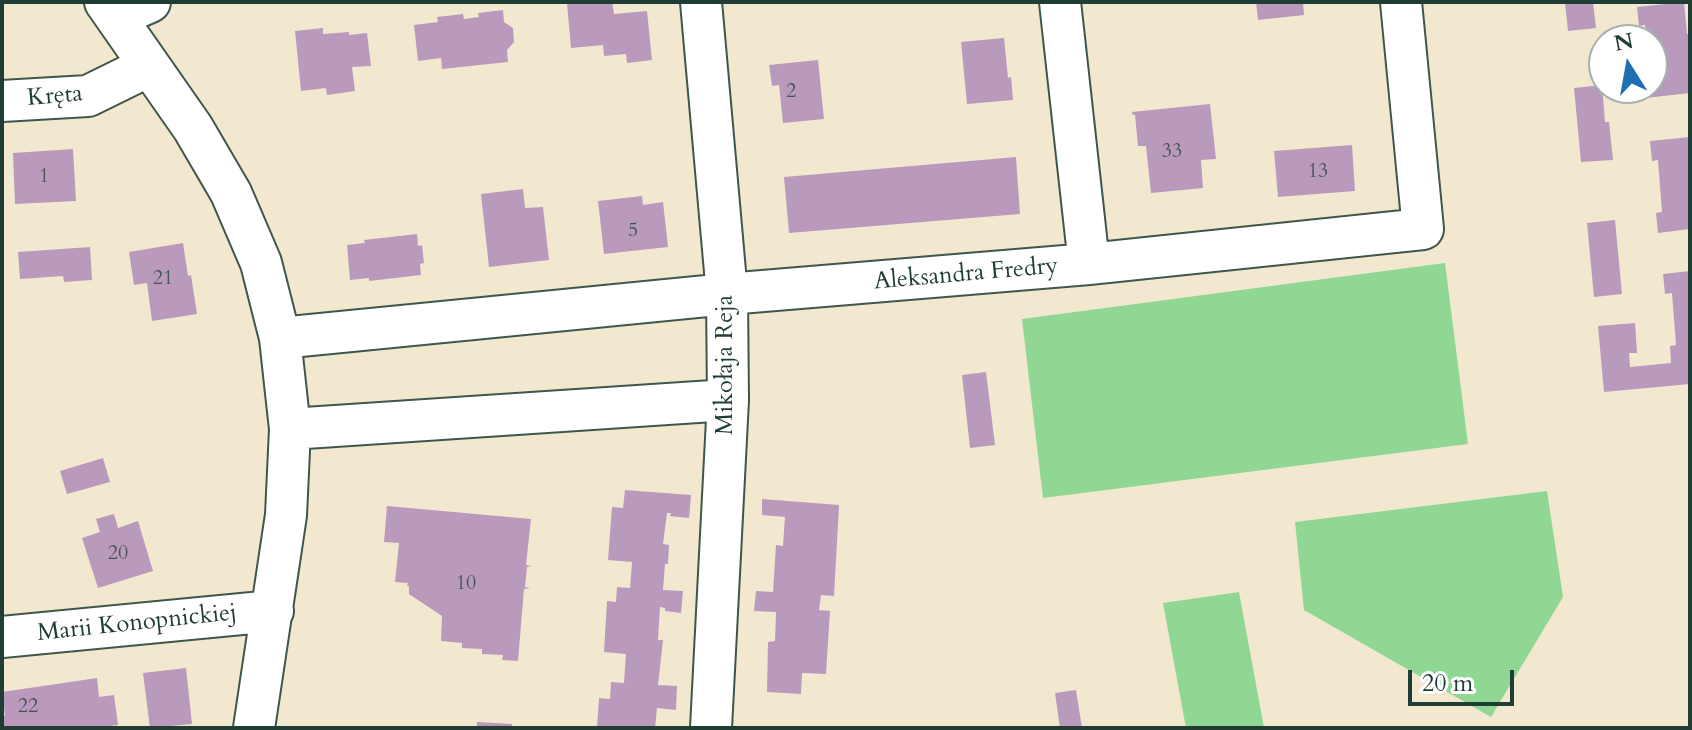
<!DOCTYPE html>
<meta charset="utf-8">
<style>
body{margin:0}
#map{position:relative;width:1692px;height:730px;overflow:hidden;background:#f2e8d0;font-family:Cardo,serif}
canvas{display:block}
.frame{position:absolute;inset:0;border:4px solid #1f3d34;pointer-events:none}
.north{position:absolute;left:1588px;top:24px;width:80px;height:80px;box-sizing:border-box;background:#fff;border:2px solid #a5b1ae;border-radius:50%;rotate:349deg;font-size:22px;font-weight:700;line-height:32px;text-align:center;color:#1f3d34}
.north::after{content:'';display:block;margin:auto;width:28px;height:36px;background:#1f6fb2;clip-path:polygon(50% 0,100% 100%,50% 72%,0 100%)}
.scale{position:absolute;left:1408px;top:670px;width:106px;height:36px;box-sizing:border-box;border:4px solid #1f3d34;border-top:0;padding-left:10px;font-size:24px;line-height:28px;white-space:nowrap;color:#1f3d34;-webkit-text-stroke:6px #fff;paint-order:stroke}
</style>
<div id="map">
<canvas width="1692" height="730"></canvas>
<div class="frame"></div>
<div class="north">N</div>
<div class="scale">20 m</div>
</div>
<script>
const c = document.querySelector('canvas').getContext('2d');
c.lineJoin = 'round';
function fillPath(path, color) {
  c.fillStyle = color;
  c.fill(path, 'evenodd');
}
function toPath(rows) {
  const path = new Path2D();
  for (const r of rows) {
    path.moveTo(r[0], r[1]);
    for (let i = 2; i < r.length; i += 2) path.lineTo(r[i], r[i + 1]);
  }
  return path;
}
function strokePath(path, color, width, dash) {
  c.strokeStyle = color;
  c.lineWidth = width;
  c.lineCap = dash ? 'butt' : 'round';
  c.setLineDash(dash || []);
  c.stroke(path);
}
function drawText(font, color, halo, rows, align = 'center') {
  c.font = font + ' Cardo,serif';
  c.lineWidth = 8;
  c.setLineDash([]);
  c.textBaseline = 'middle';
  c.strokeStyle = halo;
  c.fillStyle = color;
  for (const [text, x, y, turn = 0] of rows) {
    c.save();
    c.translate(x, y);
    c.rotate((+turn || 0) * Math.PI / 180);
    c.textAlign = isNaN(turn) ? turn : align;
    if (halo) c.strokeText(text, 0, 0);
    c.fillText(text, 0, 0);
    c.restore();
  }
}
const green = toPath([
 [1445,263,1468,444,1043,498,1022,319],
 [1547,491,1563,597,1491,717,1304,610,1295,522],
 [1239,592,1264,728,1186,728,1163,603]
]);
const building = toPath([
 [580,2,612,2,614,14,647,11,652,60,627,63,626,54,604,56,603,45,571,48,567,3],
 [1256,2,1303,2,1304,15,1258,20],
 [1565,2,1593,2,1596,28,1568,31],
 [1684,2,1687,34,1690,34,1690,93,1646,98,1645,88,1652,88,1652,40,1647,40,1645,25,1639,26,1637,7],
 [503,10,504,22,513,28,514,42,507,50,508,62,442,69,441,58,418,61,414,25,438,22,437,17,463,14,464,19,479,17,478,13],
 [323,28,323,34,349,32,349,35,367,33,371,66,352,67,355,91,327,95,326,88,301,91,295,31],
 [1004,38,1008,78,1011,77,1013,100,967,104,961,42],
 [818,60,824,119,783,123,779,85,772,86,769,65],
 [1602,85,1605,122,1609,122,1613,160,1581,162,1574,88],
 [1210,104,1216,159,1201,160,1203,188,1151,193,1146,146,1138,146,1135,115,1132,114,1132,112],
 [1690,137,1690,229,1658,233,1656,213,1662,212,1658,160,1652,161,1650,141],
 [1352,145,1355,191,1278,197,1274,151],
 [73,149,76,201,15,204,13,153],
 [1016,157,1020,214,789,233,784,177],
 [523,189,525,208,543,207,549,260,489,267,481,194],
 [642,196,643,205,663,202,668,247,604,254,598,201],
 [1615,220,1622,294,1594,297,1587,223],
 [417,234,418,246,422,245,424,263,420,264,421,275,369,281,369,278,350,280,347,245,365,243,364,240],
 [183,243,188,276,191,275,197,314,152,321,147,283,134,285,129,252],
 [90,247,92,280,64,282,63,276,20,279,18,252],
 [1690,271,1690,384,1604,392,1598,326,1635,323,1637,353,1629,353,1630,367,1671,363,1670,346,1676,345,1672,293,1665,294,1663,274],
 [986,372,995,445,970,448,962,375],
 [103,458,110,482,67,494,60,471],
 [625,490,691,495,689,518,670,516,671,513,667,513,663,544,669,545,668,564,665,564,663,590,683,591,681,613,665,611,665,608,660,607,658,640,663,640,658,685,677,686,676,710,657,708,655,728,597,728,599,698,610,699,611,682,624,683,626,654,604,652,607,601,616,602,617,587,630,588,632,562,608,560,612,507,623,508],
 [762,499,839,505,834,596,821,595,819,610,830,611,826,674,802,673,801,694,767,692,768,642,775,641,776,612,754,611,756,591,773,592,776,545,783,546,785,517,762,515],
 [387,506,531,519,526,565,532,566,527,567,525,587,530,588,524,589,518,661,502,660,503,655,482,654,482,649,462,648,462,643,441,641,442,616,409,594,409,586,407,586,408,583,395,582,399,543,384,542],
 [114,514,118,528,138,521,153,571,98,588,82,538,100,532,96,519],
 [186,668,192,724,150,728,143,673],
 [97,678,99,697,114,695,118,725,92,728,2,728,2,716,5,716,2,692],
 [1076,690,1082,728,1060,728,1055,693],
 [477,722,512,724,512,728,477,728]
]);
const minor = toPath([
 [105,2,193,128,231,193,261,263,280,338,290,429,286,515,254,728],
 [701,2,727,294,728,400,711,728],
 [1060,2,1089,264],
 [116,17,150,2],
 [2,101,88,96,149,66],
 [280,338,727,294,1089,264,1423,229,1401,2],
 [290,429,728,400],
 [2,637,273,611]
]);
const numberNames = [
 ["2",791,92],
 ["33",1172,152],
 ["13",1318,172],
 ["1",44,177],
 ["5",633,231],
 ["21",163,279],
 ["20",118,554],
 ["10",466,584],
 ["22",28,707]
];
const streetNames = [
 ["Kręta",55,97,-5],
 ["Aleksandra Fredry",966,275,-5],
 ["Mikołaja Reja",726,365,-90],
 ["Marii Konopnickiej",137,624,-6]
];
fillPath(green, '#8fd792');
fillPath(building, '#ba9abc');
strokePath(minor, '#3f574b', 44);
strokePath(minor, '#fff', 40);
drawText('20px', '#465456', null, numberNames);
drawText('24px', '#1f3d34', '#fff', streetNames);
</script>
